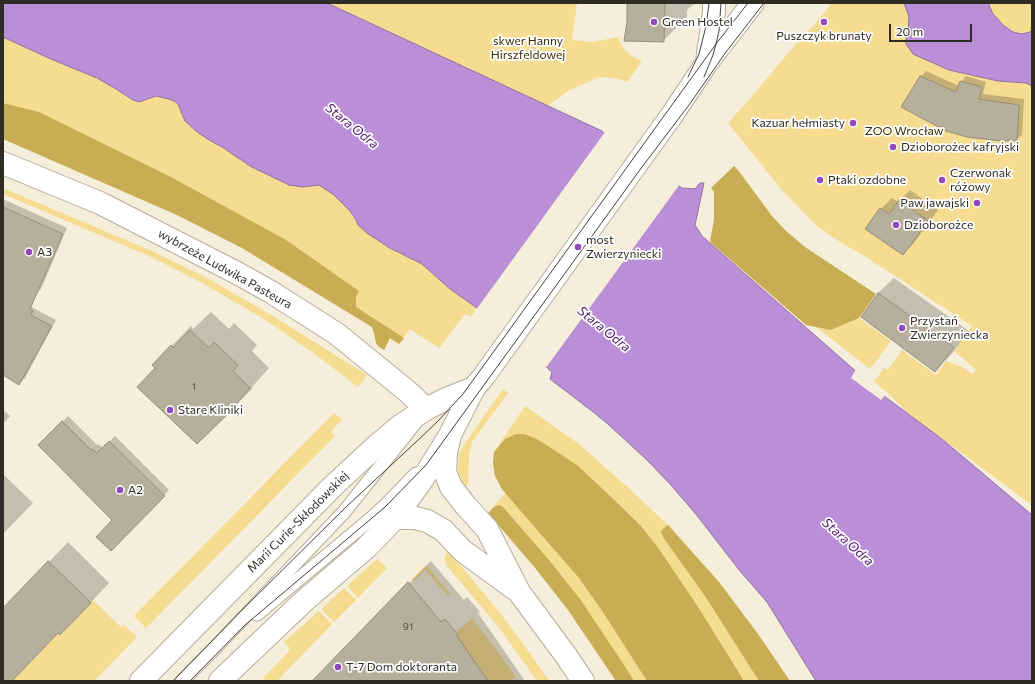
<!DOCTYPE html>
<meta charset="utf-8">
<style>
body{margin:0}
#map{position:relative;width:1035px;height:684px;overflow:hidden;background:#f5eeda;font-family:Commissioner,sans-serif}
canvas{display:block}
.frame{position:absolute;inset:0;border:4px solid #2f2c25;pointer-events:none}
.scale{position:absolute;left:889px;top:24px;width:83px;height:18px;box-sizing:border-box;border:2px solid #2f2c25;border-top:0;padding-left:5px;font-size:12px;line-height:14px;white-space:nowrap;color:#2f2c25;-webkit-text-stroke:3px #fff;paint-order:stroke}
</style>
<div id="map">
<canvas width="1035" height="684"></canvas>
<div class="frame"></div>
<div class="scale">20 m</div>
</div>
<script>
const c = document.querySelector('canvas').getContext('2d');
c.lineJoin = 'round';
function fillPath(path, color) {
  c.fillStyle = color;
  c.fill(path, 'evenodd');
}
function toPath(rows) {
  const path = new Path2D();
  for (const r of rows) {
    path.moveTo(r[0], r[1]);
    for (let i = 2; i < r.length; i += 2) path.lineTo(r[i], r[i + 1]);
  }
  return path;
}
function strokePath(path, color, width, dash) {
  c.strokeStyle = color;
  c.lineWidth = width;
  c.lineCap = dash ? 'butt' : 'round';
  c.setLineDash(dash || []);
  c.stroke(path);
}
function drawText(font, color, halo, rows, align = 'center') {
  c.font = font + ' Commissioner,sans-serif';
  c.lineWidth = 3.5;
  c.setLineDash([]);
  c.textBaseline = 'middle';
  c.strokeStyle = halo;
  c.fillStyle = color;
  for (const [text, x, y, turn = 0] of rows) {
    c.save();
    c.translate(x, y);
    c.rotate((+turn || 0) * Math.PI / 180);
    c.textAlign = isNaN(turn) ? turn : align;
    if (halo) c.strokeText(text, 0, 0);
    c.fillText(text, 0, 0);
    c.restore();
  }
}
const green = toPath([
 [327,3,577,3,572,40,592,42,619,37,619,41,625,50,632,56,642,61,627,82,615,78,599,77,568,91,547,106],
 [832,3,1032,3,1032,505,910,415,887,392,874,382,884,368,888,370,902,350,936,375,946,361,962,367,972,374,976,370,954,351,972,326,866,257,840,242,818,227,807,216,781,189,728,123,747,102,796,44,814,25],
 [3,37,53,60,97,78,116,89,133,100,139,102,156,96,162,97,174,101,178,104,181,110,182,115,209,140,222,147,319,185,334,195,350,211,356,220,358,225,388,247,422,264,450,289,477,308,471,317,465,314,439,348,410,329,399,344,390,338,384,350,378,346,376,343,374,333,372,327,242,248,177,215,3,139],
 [3,188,152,251,205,277,268,313,367,375,358,387,312,352,264,319,204,284,151,257,3,194],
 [859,318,891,341,870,369,816,327,831,330],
 [503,389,508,393,472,442,469,455,468,483,466,489,462,483,458,470,459,453,470,436],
 [525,406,579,444,635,494,671,528,719,582,758,634,790,681,616,681,568,610,536,569,488,513,506,492,495,476,493,463,494,452],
 [334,413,342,419,331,432,335,436,146,628,134,616],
 [448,552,472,579,500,613,529,652,549,681,537,681,500,629,447,566,445,562,445,557,446,554],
 [377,559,387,568,358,598,347,586],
 [426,565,450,594,448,596,425,570,414,581,412,579],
 [344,588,356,600,334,622,321,609],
 [93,600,121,627,124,625,137,637,94,681,12,681,58,633,61,635],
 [319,611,332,624,277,681,266,681,263,678,291,649,284,642],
 [472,619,490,641,516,677,510,681,488,681,455,638,458,635,456,632]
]);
const forest = toPath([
 [3,103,39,112,171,177,286,240,359,291,356,297,356,307,404,338,399,344,390,338,384,350,378,346,376,343,374,333,372,327,242,248,177,215,3,139],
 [734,166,738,170,772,216,785,230,805,247,876,294,859,318,831,330,806,325,710,242,714,219,714,192,711,188],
 [516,434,524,434,537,439,577,465,608,494,640,525,659,549,700,610,744,681,647,681,603,612,579,578,518,508,502,489,495,476,493,463,494,452,505,439],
 [499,505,503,507,549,560,580,599,624,665,634,681,616,681,568,610,536,569,488,513,493,508,496,506],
 [668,525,719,582,758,634,790,681,759,681,707,599,663,537,661,532,662,530]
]);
const water = toPath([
 [3,3,327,3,602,131,604,133,682,188,695,189,700,183,704,183,695,225,702,236,884,396,942,439,1032,515,1032,681,816,681,767,602,740,571,695,513,670,484,647,460,609,425,592,411,550,379,552,372,477,308,450,289,422,264,388,247,367,233,358,225,356,220,350,211,334,195,319,185,303,187,289,185,250,166,222,147,209,140,196,131,185,121,178,104,174,101,169,99,156,96,139,102,133,100,116,89,97,78,53,60,5,38,3,37,3,3],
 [904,3,989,3,989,5,993,14,1004,26,1013,32,1022,34,1030,32,1032,30,1032,86,1026,83,998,81,949,70,913,54,906,44,906,33,908,33,909,17,904,3]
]);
const pier = toPath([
 [605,132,680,184,545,369,476,310],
 [856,369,885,395,881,400,851,378]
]);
const shadow = toPath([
 [628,3,695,3,687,10,687,17,663,41,628,22],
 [926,71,959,86,961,82,966,76,986,82,983,94,1024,99,1022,135,1016,140,921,77],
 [910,190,938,210,914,243,903,254,867,229,881,209,892,198,898,202],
 [3,199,67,228,41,289,36,294,3,279],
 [894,278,969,331,951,355,935,371,878,293],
 [20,301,56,320,25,378,19,384,3,374,3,330],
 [211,312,229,329,234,323,257,345,252,351,269,368,252,387,253,388,233,408,156,368,153,365,191,326,193,329],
 [3,410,10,416,3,424],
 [68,416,97,445,98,444,103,448,115,436,169,490,111,550,114,520,40,445],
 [3,474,33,503,3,534],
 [68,542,109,583,80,614,58,632,12,681,3,681,3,610],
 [431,561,464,600,467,597,480,612,478,613,525,681,313,681]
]);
const building = toPath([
 [627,3,665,3,664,42,624,41,627,22,627,3],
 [920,76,956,92,960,81,982,87,979,99,1019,105,1017,141,1001,141,967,137,946,131,901,107,920,76],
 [899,200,928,221,903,255,865,229,880,208,889,214,899,200],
 [3,207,63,234,30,309,33,311,31,315,52,326,19,385,3,375,3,207],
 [878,293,954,347,935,372,861,317,878,293],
 [190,330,209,348,214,342,238,365,233,371,250,388,233,407,234,408,197,444,137,387,155,368,152,365,171,345,173,348,190,330],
 [62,421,91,450,92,449,97,453,109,441,165,496,111,551,96,537,112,520,38,445,62,421],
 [48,561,91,603,60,635,58,633,12,681,3,681,3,608,48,561],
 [408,582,441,622,445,619,458,635,457,636,488,681,312,681,408,582]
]);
const lane = toPath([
 [257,614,373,517,386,505,416,474],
 [182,681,211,652,344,512,415,423]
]);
const street = toPath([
 [3,163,100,203,237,273,271,292,337,334,407,391,426,409],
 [450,435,446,453,445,472,451,487,466,506,487,529,519,592,567,657,583,681],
 [395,518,415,518,427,521,443,530,463,551,515,589]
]);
const secondary = toPath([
 [707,61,714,12,714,3],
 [141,681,332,487,374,448,400,426,426,409,446,399,474,388],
 [220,681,304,601,366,548,395,518,422,480,450,435,474,388,484,376,672,115,706,64,753,3]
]);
const tram = toPath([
 [688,77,699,54,706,26,709,3],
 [704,77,713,55,716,44,719,31,721,3],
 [173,681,246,606,346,507,416,442,438,421,463,394,716,44,748,3],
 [190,681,245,625,385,507,426,465,642,167,689,105,726,52,764,3]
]);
const markers = [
 [654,22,4,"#9249bc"],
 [824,22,4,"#9249bc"],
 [853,123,4,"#9249bc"],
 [893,147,4,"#9249bc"],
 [820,180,4,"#9249bc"],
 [942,180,4,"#9249bc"],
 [977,203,4,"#9249bc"],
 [896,225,4,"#9249bc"],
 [578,247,4,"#9249bc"],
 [29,252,4,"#9249bc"],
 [902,328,4,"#9249bc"],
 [170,410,4,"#9249bc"],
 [120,490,4,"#9249bc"],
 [338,667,4,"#9249bc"]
];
const numberNames = [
 ["1",194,387],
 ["91",408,627]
];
const poiNames = [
 ["Green Hostel",662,22],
 ["Puszczyk brunaty",824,36,"center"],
 ["Kazuar hełmiasty",845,123,"right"],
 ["Dzioborożec kafryjski",901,147],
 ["Czerwonak",950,173],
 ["różowy",950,187],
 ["Ptaki ozdobne",828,180],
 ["Paw jawajski",969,203,"right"],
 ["Dzioborożce",904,225],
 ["most",586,240],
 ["Zwierzyniecki",586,254],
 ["A3",37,252],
 ["Przystań",910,321],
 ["Zwierzyniecka",910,335],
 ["Stare Kliniki",178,410],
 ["A2",128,490],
 ["T-7 Dom doktoranta",346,667]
];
const parkNames = [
 ["skwer Hanny",528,41],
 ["Hirszfeldowej",528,55],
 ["ZOO Wrocław",904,131]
];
const streetNames = [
 ["wybrzeże Ludwika Pasteura",225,269,29],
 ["Marii Curie-Skłodowskiej",298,522,-45]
];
const waterNames = [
 ["Stara Odra",352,126,39],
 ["Stara Odra",604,329,39],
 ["Stara Odra",848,542,42]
];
fillPath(green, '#f5dc91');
fillPath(forest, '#c9ad54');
fillPath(water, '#ba8fd8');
strokePath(water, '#9071a2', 1);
fillPath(pier, '#f5eeda');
fillPath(shadow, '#0003');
fillPath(building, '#b6af9c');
strokePath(building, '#948e7b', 1);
strokePath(lane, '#b4ae9b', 15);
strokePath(street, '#b4ae9b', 24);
strokePath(secondary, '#b4ae9b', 24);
strokePath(lane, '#fff', 13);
strokePath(street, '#fff', 22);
strokePath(secondary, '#fff', 22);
strokePath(tram, '#444138', 1);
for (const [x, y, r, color] of markers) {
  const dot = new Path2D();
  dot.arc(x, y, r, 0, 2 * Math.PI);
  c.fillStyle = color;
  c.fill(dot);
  strokePath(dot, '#fff', 1.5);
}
drawText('10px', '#514d43', null, numberNames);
drawText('12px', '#2f2c25', '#fff', poiNames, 'left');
drawText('12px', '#392d04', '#fff', parkNames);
drawText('12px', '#2f2c25', '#fff', streetNames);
drawText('italic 13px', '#4f156c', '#fff', waterNames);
</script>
